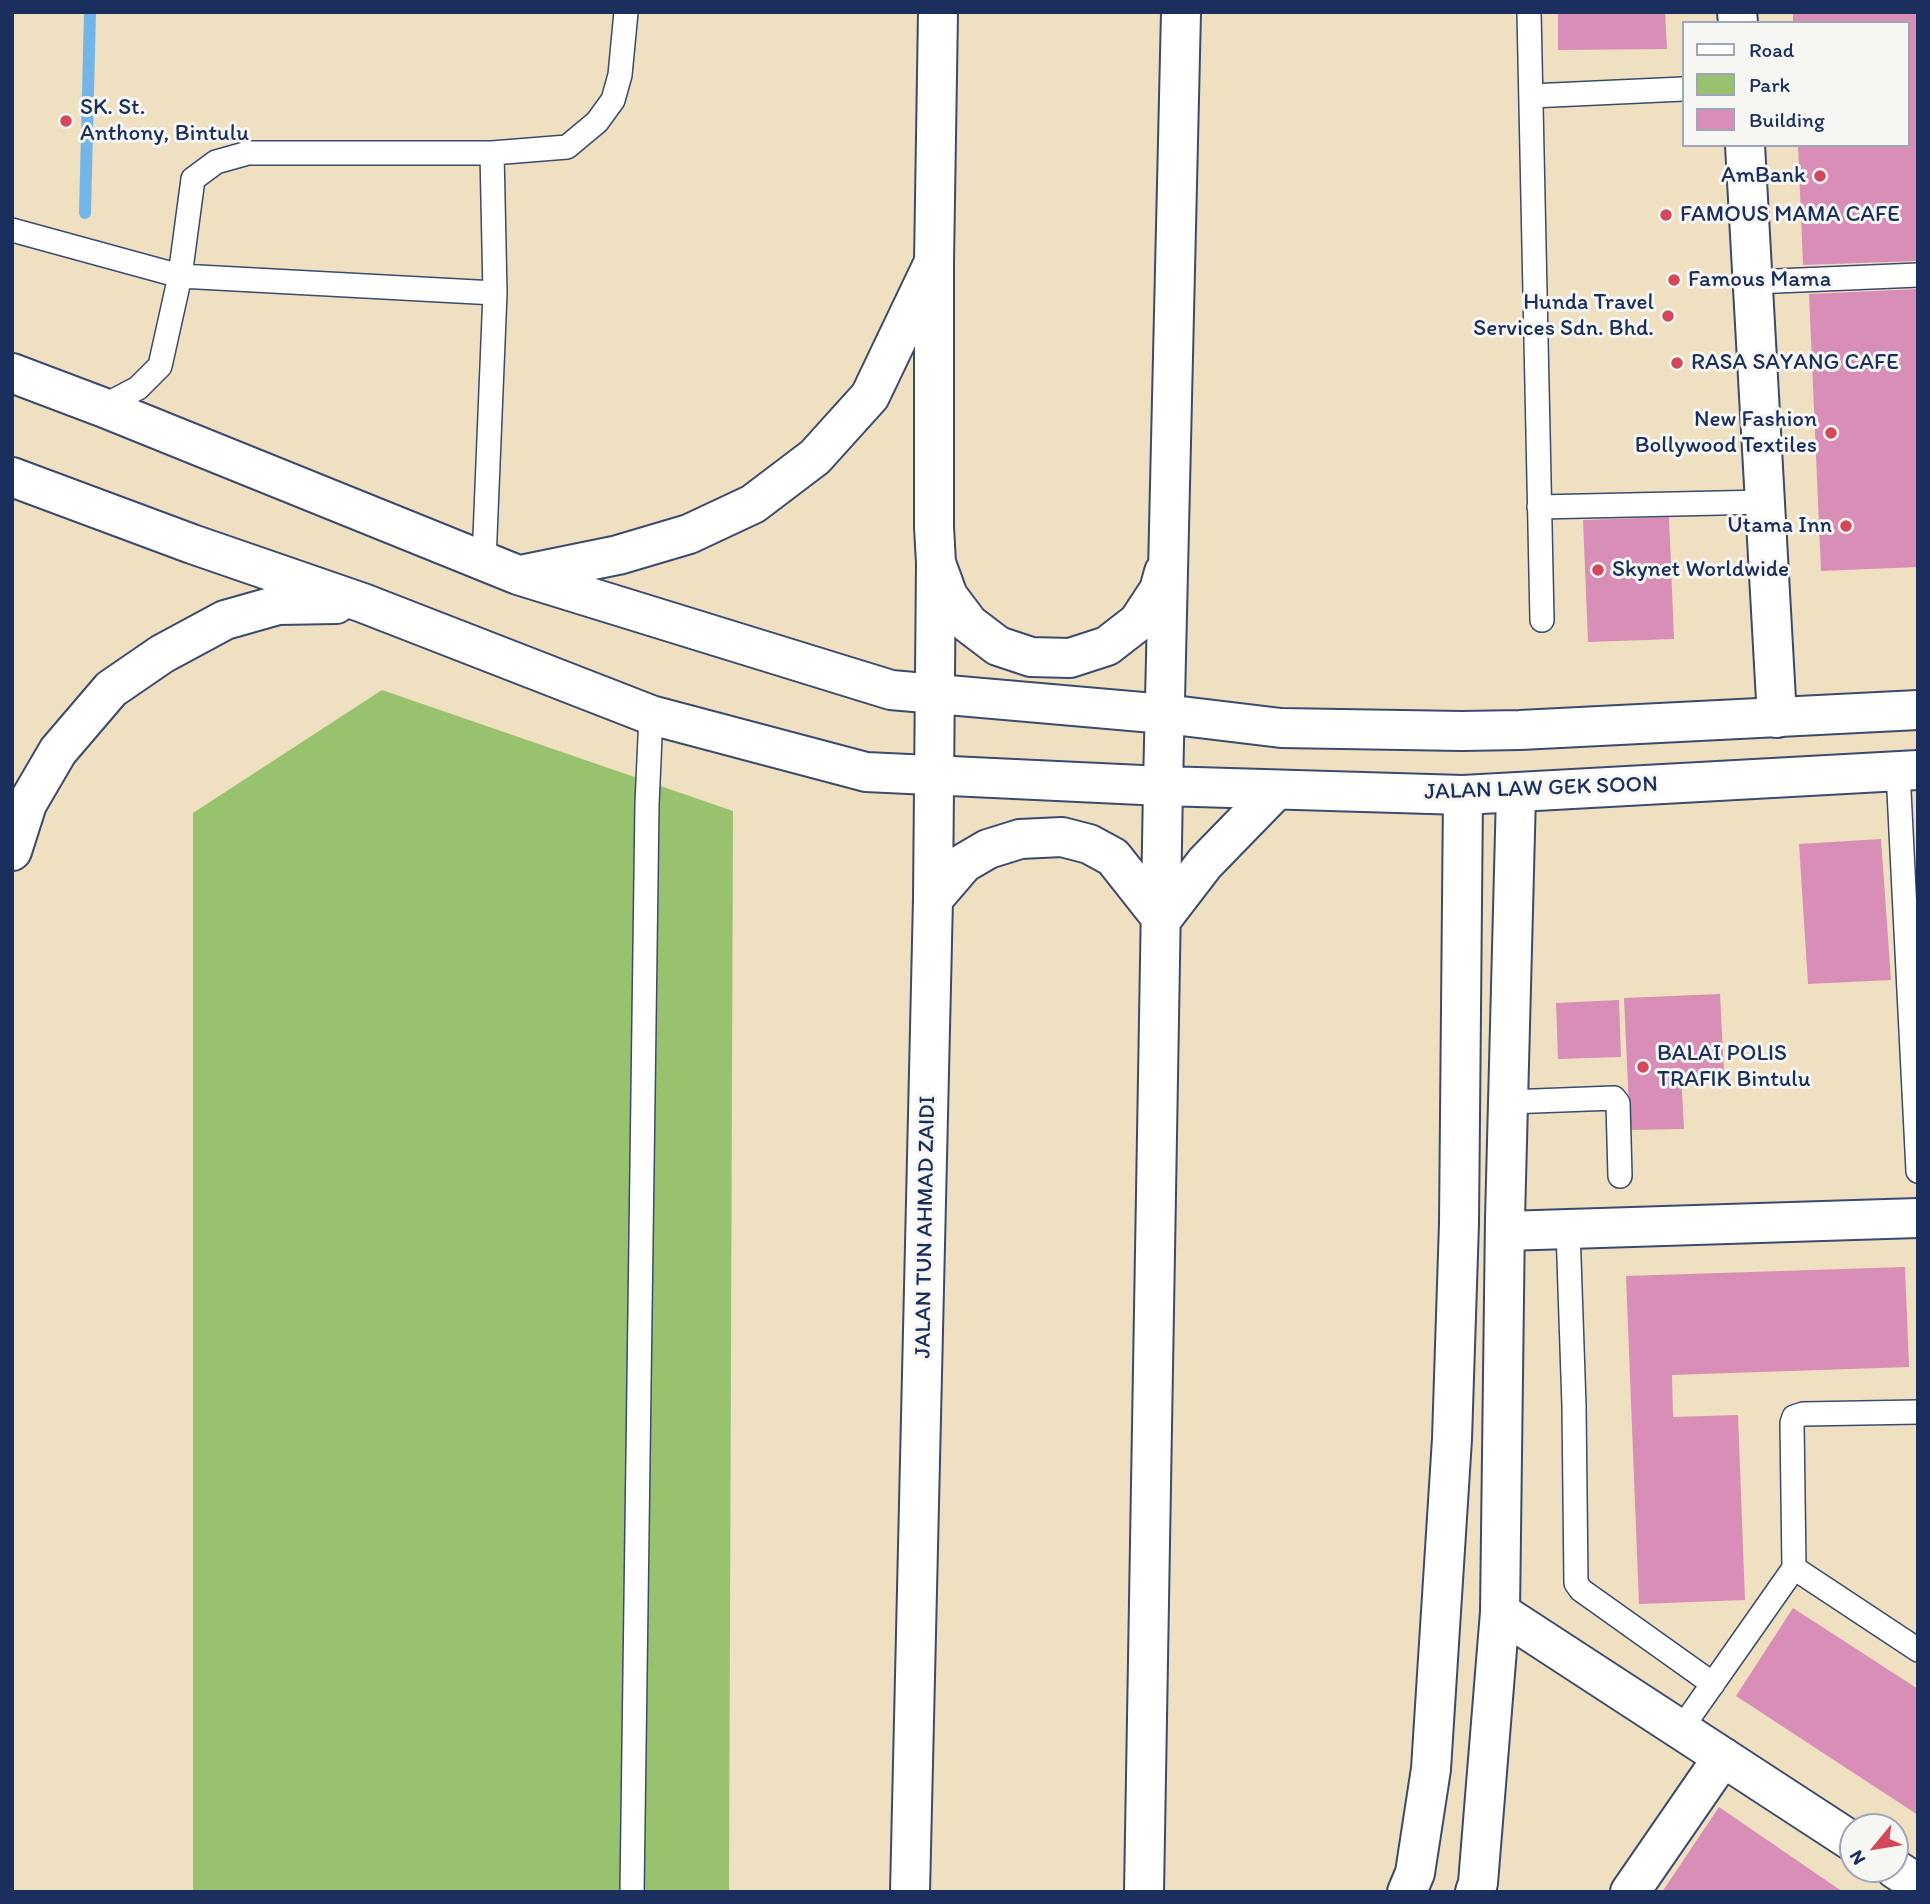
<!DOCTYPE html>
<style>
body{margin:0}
#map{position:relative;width:1930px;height:1904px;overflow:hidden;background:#efe0c2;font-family:Itim,sans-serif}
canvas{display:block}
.frame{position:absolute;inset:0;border:14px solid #1b2f5e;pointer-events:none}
.legend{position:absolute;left:1682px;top:21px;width:228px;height:126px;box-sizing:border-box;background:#f6f6f2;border:2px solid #9ea6b7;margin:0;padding:9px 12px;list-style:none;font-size:21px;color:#1b2f5e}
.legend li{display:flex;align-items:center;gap:14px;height:35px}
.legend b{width:35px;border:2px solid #9ea6b7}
.north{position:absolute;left:1839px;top:1813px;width:70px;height:70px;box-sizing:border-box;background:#f6f6f2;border:2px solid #9ea6b7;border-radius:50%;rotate:240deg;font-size:19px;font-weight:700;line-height:28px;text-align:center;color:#1b2f5e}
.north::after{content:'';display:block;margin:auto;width:24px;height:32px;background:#d1495b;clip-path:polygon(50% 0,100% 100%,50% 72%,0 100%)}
</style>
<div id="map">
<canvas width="1930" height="1904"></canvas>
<div class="frame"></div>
<ul class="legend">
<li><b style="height:9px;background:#fff"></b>Road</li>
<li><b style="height:19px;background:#99c26f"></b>Park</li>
<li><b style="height:19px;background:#d98eb8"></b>Building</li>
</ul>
<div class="north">N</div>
</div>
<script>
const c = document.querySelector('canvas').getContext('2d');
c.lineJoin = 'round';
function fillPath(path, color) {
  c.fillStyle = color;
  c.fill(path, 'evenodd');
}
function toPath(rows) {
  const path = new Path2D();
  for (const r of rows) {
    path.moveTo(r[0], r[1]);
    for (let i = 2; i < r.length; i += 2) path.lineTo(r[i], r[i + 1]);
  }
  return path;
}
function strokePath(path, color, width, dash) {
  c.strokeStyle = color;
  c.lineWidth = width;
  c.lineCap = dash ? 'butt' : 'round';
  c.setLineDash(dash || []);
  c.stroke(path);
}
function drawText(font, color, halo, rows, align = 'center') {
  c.font = font + ' Itim,sans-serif';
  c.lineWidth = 6;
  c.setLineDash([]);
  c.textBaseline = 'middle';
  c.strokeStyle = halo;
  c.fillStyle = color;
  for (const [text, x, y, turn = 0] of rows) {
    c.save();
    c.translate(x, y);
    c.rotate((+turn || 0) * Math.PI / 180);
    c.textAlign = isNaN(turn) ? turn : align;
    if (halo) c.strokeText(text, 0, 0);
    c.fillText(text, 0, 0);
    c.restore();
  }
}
const green = toPath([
 [382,690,733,811,729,1892,193,1892,193,813]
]);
const stream = toPath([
 [85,213,90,12]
]);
const building = toPath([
 [1558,12,1665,12,1667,49,1558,50],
 [1793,12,1918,12,1918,261,1803,265,1798,145,1907,145,1907,23,1793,23],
 [1918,289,1918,567,1821,571,1809,294],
 [1669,517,1674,639,1588,642,1583,520],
 [1881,839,1891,980,1808,984,1799,844],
 [1720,994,1724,1074,1681,1075,1684,1129,1630,1130,1624,998],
 [1619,1000,1621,1057,1558,1059,1556,1003],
 [1905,1267,1909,1367,1672,1375,1673,1417,1738,1415,1745,1600,1639,1604,1626,1276],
 [1793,1608,1918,1689,1918,1815,1736,1696],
 [1719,1807,1843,1892,1662,1892]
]);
const lane = toPath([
 [1529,12,1542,620],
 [1531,96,1683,89],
 [492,153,495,293],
 [12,230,180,276,495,293,484,561],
 [1753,282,1918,275],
 [102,407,138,388,160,366,180,276,193,179,216,162,248,153,492,153,567,147,597,122,613,100,620,75,626,12],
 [1539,507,1765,502],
 [1898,771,1918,1171],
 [1508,1102,1614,1098,1618,1103,1620,1176],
 [1568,1229,1574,1406,1576,1583,1581,1590,1713,1684],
 [1794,1568,1918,1650],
 [1681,1729,1794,1568,1792,1423,1794,1417,1803,1414,1918,1412],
 [632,1892,647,804,651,715]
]);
const street = toPath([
 [1737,12,1738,23],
 [1745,145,1777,718],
 [1505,1231,1918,1218],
 [1500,1612,1853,1842],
 [1895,1869,1918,1884],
 [1407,1892,1415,1873,1431,1769,1452,1439,1459,1223,1463,795],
 [1475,1892,1478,1883,1500,1612,1505,1219,1516,794],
 [1630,1892,1723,1757]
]);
const secondary = toPath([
 [938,12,934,262,934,527,936,563,948,596,969,624,998,646,1031,657,1070,658,1107,646,1138,622,1159,590,1164,572],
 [1165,714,1281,728,1462,731,1520,730,1918,710],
 [1163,786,1463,795,1918,770],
 [933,899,964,863,988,849,1020,839,1062,837,1089,844,1113,857,1162,919],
 [1162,919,1205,863,1276,790],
 [910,1892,933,899,936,563],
 [1144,1892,1163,786,1181,12]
]);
const primary = toPath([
 [12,373,102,407,518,575,839,674,891,690,1165,714],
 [12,477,192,544,363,603,651,715,866,772,1163,786],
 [520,575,618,555,689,534,753,504,815,457,870,396,934,262],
 [12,851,27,804,58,751,111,689,162,654,225,620,278,605,336,604]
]);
const markers = [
 [66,121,7,"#d1495b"],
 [1820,176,7,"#d1495b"],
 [1666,215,7,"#d1495b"],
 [1674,280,7,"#d1495b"],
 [1668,316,7,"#d1495b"],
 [1677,363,7,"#d1495b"],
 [1831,433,7,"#d1495b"],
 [1846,526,7,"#d1495b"],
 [1598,570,7,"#d1495b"],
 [1643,1067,7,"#d1495b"]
];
const poiNames = [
 ["SK. St.",80,108],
 ["Anthony, Bintulu",80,134],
 ["AmBank",1806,176,"right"],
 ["FAMOUS MAMA CAFE",1680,215],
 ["Famous Mama",1688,280],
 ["Hunda Travel",1654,303,"right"],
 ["Services Sdn. Bhd.",1654,329,"right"],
 ["RASA SAYANG CAFE",1691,363],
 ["New Fashion",1817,420,"right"],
 ["Bollywood Textiles",1817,446,"right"],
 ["Utama Inn",1832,526,"right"],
 ["Skynet Worldwide",1612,570],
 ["BALAI POLIS",1657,1054],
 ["TRAFIK Bintulu",1657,1080]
];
const streetNames = [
 ["JALAN LAW GEK SOON",1541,789,-2],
 ["JALAN TUN AHMAD ZAIDI",926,1227,-89]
];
fillPath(green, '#99c26f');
strokePath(stream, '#74b5e8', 12);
fillPath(building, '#d98eb8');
strokePath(lane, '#3b4a6d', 26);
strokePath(street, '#3b4a6d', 42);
strokePath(secondary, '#3b4a6d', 42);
strokePath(primary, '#3b4a6d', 42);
strokePath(lane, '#fff', 23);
strokePath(street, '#fff', 38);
strokePath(secondary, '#fff', 38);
strokePath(primary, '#fff', 38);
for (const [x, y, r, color] of markers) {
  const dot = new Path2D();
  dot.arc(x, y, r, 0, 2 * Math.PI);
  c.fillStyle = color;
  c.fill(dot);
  strokePath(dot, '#f6f6f2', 2.5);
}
drawText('23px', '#1b2f5e', '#f6f6f2', poiNames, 'left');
drawText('23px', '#1b2f5e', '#f6f6f2', streetNames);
</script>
